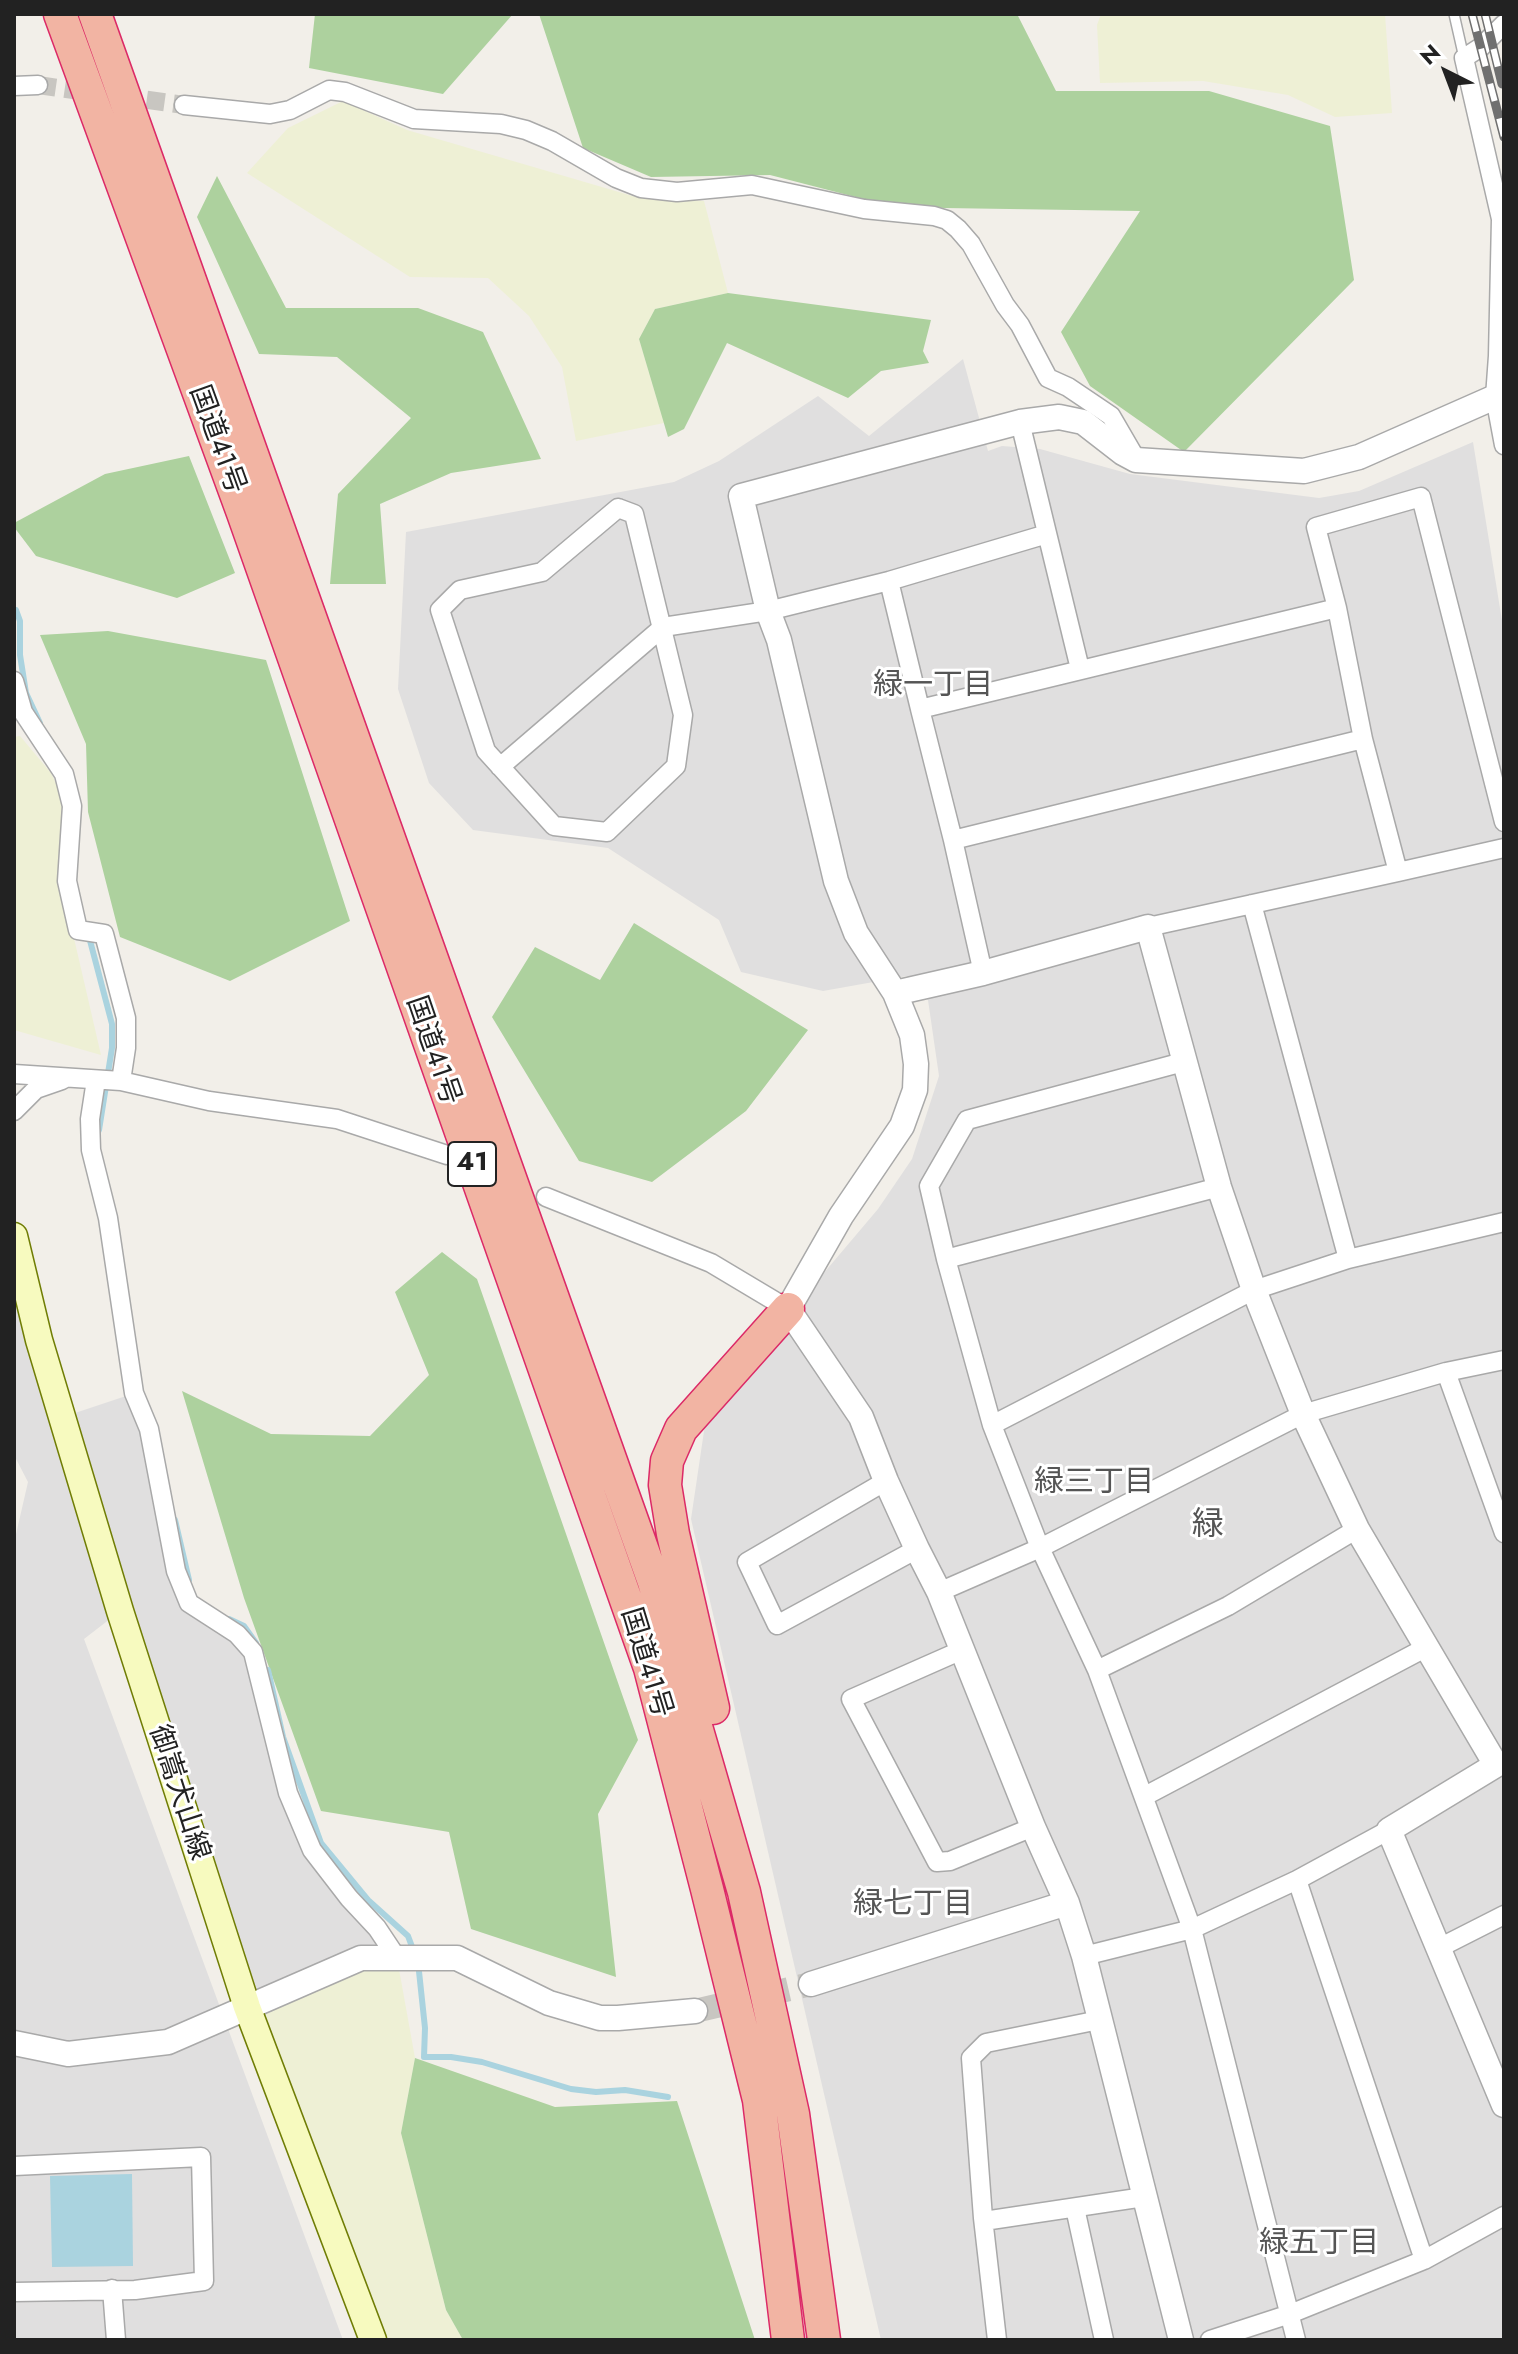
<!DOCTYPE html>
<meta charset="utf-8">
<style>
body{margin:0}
#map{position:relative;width:1518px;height:2354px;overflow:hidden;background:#f2efe9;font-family:Jost,sans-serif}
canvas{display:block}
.frame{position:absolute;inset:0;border:16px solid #222;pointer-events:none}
.north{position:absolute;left:1406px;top:32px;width:80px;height:80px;-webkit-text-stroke:6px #fff;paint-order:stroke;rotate:318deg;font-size:22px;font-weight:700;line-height:32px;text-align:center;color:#222}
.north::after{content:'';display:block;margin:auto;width:28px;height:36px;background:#222;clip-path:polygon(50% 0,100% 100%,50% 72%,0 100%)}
</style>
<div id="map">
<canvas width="1518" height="2354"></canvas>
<div class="frame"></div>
<div class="north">N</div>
</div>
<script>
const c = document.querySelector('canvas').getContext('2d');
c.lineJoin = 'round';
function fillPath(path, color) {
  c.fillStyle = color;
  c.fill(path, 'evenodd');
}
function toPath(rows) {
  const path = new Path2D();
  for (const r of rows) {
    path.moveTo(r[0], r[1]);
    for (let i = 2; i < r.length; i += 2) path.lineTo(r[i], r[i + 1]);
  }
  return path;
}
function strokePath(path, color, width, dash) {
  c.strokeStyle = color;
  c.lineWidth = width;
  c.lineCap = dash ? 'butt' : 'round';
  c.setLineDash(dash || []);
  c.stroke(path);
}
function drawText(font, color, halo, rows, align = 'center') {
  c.font = font + ' Jost,"Noto Sans JP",sans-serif';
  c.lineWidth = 6;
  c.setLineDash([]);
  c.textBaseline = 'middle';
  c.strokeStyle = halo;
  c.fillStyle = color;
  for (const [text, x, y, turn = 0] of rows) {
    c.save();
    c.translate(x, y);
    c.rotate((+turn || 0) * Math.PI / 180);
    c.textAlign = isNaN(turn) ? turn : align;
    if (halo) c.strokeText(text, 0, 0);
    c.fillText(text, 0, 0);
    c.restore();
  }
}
const residential = toPath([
 [963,359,988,451,1002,446,1040,449,1130,474,1319,498,1359,491,1473,442,1504,633,1504,2340,881,2340,691,1519,707,1411,878,1209,912,1159,939,1076,928,1000,907,976,823,991,741,972,719,920,608,848,473,830,429,783,398,689,406,532,674,482,719,461,818,396,869,436],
 [14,1286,51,1421,129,1395,189,1602,237,1634,312,1850,397,1958,247,2007,119,1612,84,1639,343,2340,14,2340,14,1543,28,1482,14,1455]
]);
const farmland = toPath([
 [1101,14,1385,14,1392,113,1335,117,1288,95,1203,81,1100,83,1097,25],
 [343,101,407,130,636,197,704,201,728,293,655,309,639,339,664,423,576,441,562,367,529,316,488,278,410,277,247,173,288,128],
 [20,736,51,773,62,796,61,882,101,1055,14,1030,14,737],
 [397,1958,415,2058,401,2133,446,2310,463,2340,373,2340,247,2007]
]);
const forest = toPath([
 [315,14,513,14,443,94,309,68],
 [539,14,1017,14,1056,91,1209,91,1330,126,1354,280,1184,452,1090,386,1061,332,1140,211,944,208,875,202,770,175,651,177,583,148],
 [217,176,286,308,418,308,483,332,541,459,451,473,380,504,386,584,330,584,338,494,411,418,337,357,259,354,197,217],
 [728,293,931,320,923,351,929,363,881,371,848,398,727,343,684,429,668,437,639,339,655,309],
 [189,456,235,573,177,598,36,556,14,527,14,523,105,474],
 [108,631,266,660,350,921,230,981,120,937,88,812,86,744,40,635],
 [634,923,808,1030,746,1111,652,1182,579,1161,492,1017,535,947,600,980],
 [442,1252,477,1279,638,1740,598,1814,616,1977,471,1929,449,1832,321,1811,244,1598,182,1391,271,1434,370,1436,429,1375,395,1292],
 [415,2058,555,2107,677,2101,755,2340,463,2340,446,2310,401,2133]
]);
const water = toPath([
 [132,2174,133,2266,52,2267,50,2176]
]);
const stream = toPath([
 [16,610,20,621,20,655,26,693,40,723],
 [88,933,112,1024,112,1048,99,1130],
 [175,1520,189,1580],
 [229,1619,244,1626,256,1643],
 [271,1692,268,1670,283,1737,321,1843,368,1900,408,1936,414,1952],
 [418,1962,425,2028,424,2057,451,2057,482,2062,571,2089,596,2092,625,2090,668,2097]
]);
const minorTunnel = toPath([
 [38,85,94,93],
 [120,96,184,105]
]);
const tertiaryTunnel = toPath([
 [695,2011,811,1984]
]);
const service = toPath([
 [1454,14,1464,58]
]);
const minor = toPath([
 [1504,24,1481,47,1464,58,1501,219,1498,356,1495,397,1504,445],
 [14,86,38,85],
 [184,105,270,114,290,110,329,90,345,92,414,119,501,124,526,130,552,141,616,178,641,188,677,192,752,185,864,209,934,216,947,220,958,229,971,244,1005,305,1020,325,1048,378,1068,387,1111,416,1136,459],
 [1020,422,1080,669],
 [618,508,634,514,683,715,676,766,607,832,554,826,486,751,440,610,460,590,542,572,618,508],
 [889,581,920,709],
 [1337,608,1316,527,1421,497,1504,822],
 [14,681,23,712,64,774,72,806,67,881,78,930,104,934,126,1018,126,1048,121,1081],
 [500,767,663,627,768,611,889,581,1047,534],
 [953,840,1363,739],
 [1398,872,1504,848],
 [1252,904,1348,1259],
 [983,973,953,840,920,709,1337,608,1363,739,1398,872,1148,927],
 [1183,1062,967,1120,929,1186,946,1259,992,1425,1040,1548,1097,1670,1192,1929,1296,2340],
 [14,1074,121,1081,209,1101,337,1119,447,1155],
 [96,1080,90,1119,91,1150,108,1218,134,1393,149,1429,176,1571,189,1603,237,1634,253,1652,288,1793,312,1850,349,1898,377,1928,397,1958],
 [14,1111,36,1089,62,1080],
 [546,1197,711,1263,788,1309],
 [946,1259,1219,1187],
 [1504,1360,1446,1372,1504,1533],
 [992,1425,1254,1290,1348,1259,1504,1222],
 [886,1481,747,1562,777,1625,917,1549],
 [939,1592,1040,1548,1303,1414,1446,1372],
 [962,1650,851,1699,937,1862,950,1861,1033,1827],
 [1097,1670,1228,1606,1357,1529],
 [1145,1796,1427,1647],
 [1297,1880,1424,2260],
 [1439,1948,1504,1915],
 [1084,1956,1192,1929,1297,1880,1389,1830],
 [14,2166,201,2157,204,2281,135,2290,14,2292],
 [1075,2208,1104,2340],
 [984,2221,1144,2197],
 [112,2289,116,2340],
 [997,2340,983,2218,971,2058,986,2043,1099,2020],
 [1210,2340,1290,2314,1424,2260,1504,2216]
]);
const tertiary = toPath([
 [895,993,983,973,1148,927,1219,1187,1254,1290,1303,1414,1357,1529,1496,1765,1389,1830,1504,2105],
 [811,1984,1067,1903],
 [14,2043,68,2054,168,2042,361,1958,457,1958,549,2003,600,2018,618,2018,695,2011],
 [1181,2340,1084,1956,1067,1903,1033,1827,939,1592,917,1549,886,1481,861,1417,788,1309,841,1216,902,1126,915,1090,916,1064,912,1035,895,993,856,933,836,881,779,640,768,611,741,496,1020,422,1059,417,1083,422,1123,453,1136,460,1304,471,1359,457,1495,397]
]);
const secondary = toPath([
 [14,1236,39,1340,120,1611,247,2007,373,2340]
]);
const trunk = toPath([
 [60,14,243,513,650,1668,707,1889,759,2100,788,2340],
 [95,14,654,1582,744,1892,793,2114,824,2340],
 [713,1708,673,1534,665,1485,667,1461,681,1429,788,1309]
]);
const rail = toPath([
 [1472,14,1504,137],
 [1485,14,1502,84]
]);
const shields = [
 [472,1164,48]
];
const shieldNames = [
 ["41",472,1164]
];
const streetNames = [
 ["国道41号",216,440,70],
 ["国道41号",432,1051,71],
 ["国道41号",645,1663,73],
 ["御嵩犬山線",178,1793,72]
];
const neighbourhoodNames = [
 ["緑一丁目",933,687],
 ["緑三丁目",1094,1484],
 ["緑七丁目",913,1906],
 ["緑五丁目",1319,2245]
];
const quarterNames = [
 ["緑",1208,1526]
];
fillPath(residential, '#e0dfdf');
fillPath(farmland, '#eef0d5');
fillPath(forest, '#add19e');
fillPath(water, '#aad3df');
strokePath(stream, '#aad3df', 6);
strokePath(minorTunnel, '#c8c6c1', 18, [18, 9]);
strokePath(tertiaryTunnel, '#c8c6c1', 24, [24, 12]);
strokePath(service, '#a9a9a9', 12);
strokePath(minor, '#a9a9a9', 21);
strokePath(tertiary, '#a9a9a9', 27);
strokePath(secondary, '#707d05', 29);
strokePath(trunk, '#dc2a67', 35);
strokePath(service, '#fff', 9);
strokePath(minor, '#fff', 18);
strokePath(tertiary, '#fff', 24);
strokePath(secondary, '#f7fabf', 26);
strokePath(trunk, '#f2b4a3', 32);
strokePath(rail, '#707070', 9);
strokePath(rail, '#fff', 6, [18]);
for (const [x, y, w] of shields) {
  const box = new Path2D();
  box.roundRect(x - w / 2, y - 22, w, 44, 6);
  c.fillStyle = '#fff';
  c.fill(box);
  strokePath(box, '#222', 2);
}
drawText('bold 26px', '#222', null, shieldNames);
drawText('28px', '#222', '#fff', streetNames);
drawText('30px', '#555', '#fff', neighbourhoodNames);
drawText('32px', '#555', '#fff', quarterNames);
</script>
